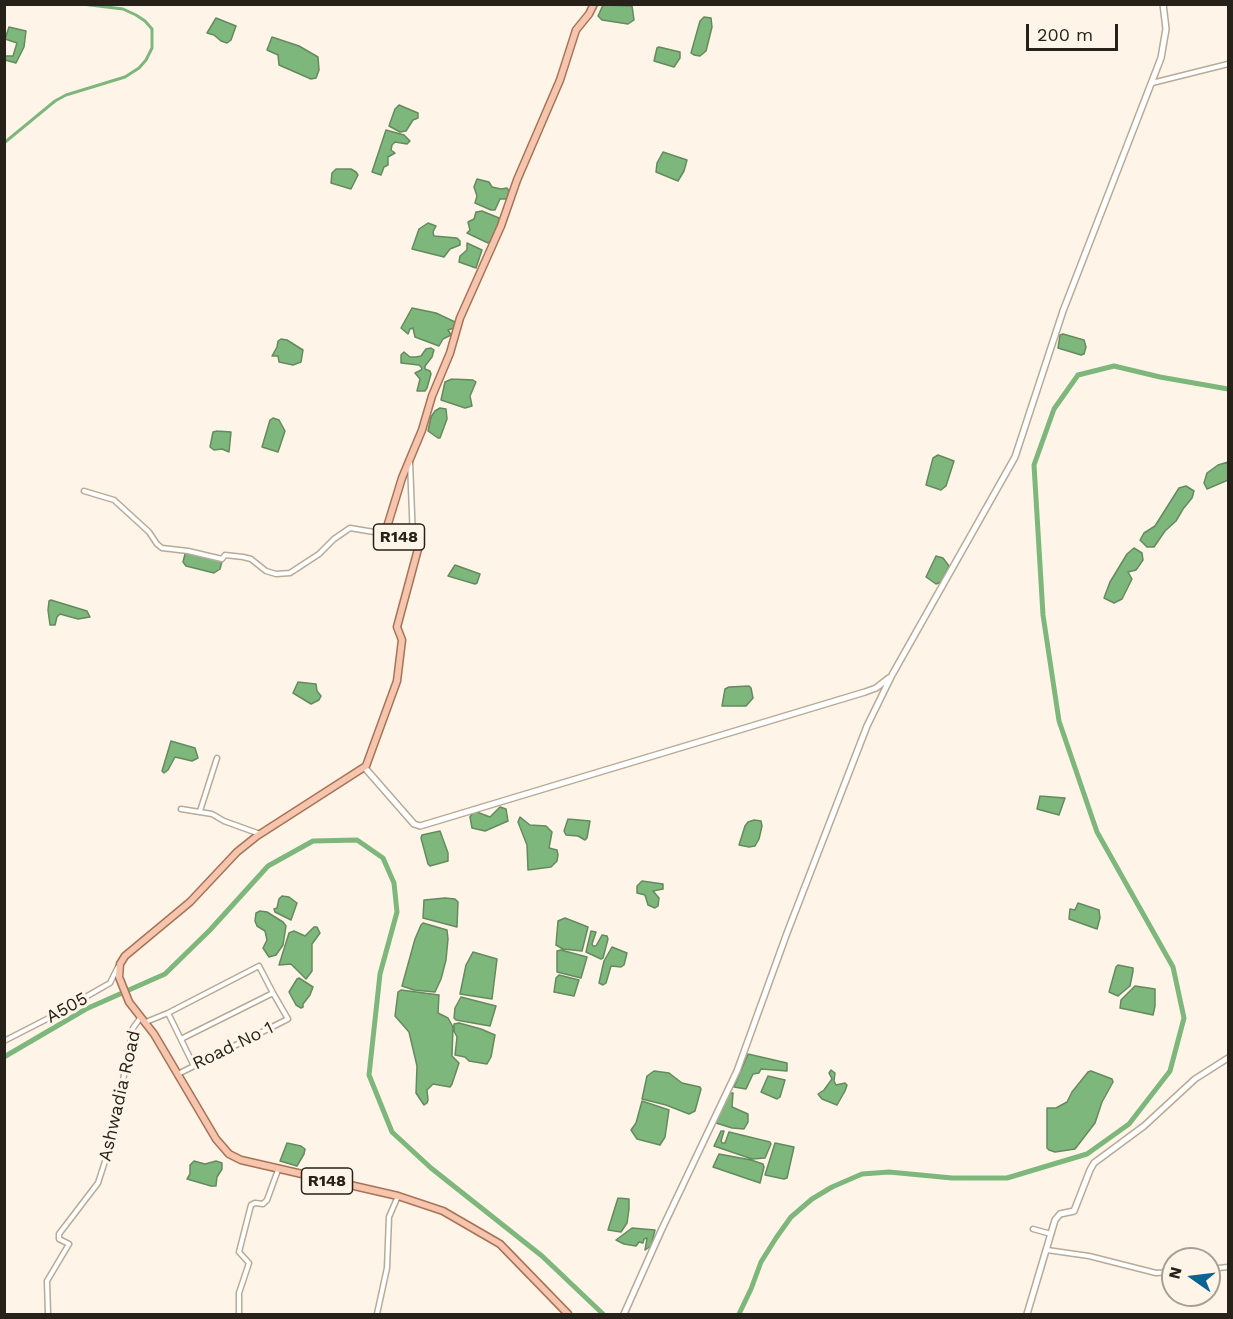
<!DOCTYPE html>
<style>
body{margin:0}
#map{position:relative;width:1233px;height:1319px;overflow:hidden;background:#fef5e8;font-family:"Work Sans",sans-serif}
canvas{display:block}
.frame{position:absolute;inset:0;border:6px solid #262119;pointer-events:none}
.north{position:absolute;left:1161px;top:1247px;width:60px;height:60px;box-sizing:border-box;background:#fef5e8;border:2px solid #a8a095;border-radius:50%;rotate:284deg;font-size:16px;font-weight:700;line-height:24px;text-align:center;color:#262119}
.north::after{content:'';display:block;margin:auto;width:21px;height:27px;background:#096393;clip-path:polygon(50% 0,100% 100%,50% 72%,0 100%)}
.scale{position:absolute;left:1026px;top:24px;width:92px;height:27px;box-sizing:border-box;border:3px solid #262119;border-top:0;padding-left:8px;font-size:18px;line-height:21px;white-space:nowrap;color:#262119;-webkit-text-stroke:4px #fef5e8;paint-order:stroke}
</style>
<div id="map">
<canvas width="1233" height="1319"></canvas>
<div class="frame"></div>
<div class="north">N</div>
<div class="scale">200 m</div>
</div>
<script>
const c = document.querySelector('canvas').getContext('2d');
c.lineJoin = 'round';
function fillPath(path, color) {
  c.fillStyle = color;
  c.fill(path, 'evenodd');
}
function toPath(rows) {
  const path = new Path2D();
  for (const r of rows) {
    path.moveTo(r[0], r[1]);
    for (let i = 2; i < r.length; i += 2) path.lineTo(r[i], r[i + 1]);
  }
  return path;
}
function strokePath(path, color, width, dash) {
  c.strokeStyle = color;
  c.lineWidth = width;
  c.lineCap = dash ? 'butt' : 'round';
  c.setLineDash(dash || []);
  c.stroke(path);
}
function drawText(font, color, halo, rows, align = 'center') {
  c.font = font + ' "Work Sans",sans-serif';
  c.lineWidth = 6;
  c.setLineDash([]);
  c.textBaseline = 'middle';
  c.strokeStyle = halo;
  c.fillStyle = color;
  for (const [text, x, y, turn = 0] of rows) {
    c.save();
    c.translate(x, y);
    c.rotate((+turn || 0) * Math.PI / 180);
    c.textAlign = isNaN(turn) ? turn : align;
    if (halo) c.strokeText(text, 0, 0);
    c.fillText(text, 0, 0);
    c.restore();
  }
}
const water = toPath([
 [603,5,632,6,634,20,628,24,602,20,598,16,603,5],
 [704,17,711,18,712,27,706,51,700,56,694,55,691,53,700,21,704,17],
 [216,18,236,26,231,40,227,43,221,41,214,35,207,33,216,18],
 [9,27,26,31,24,47,16,63,5,60,5,56,13,56,17,43,5,39,9,27],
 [272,37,299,46,318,57,319,70,316,78,311,79,279,65,278,55,267,50,272,37],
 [659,47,680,52,680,58,674,67,654,61,657,48,659,47],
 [399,105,418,113,418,118,413,120,406,131,400,132,389,126,395,109,399,105],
 [386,130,404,135,410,141,407,144,395,142,392,145,391,150,395,153,388,157,388,165,384,167,381,175,372,172,386,130],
 [663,152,687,160,684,171,678,181,656,172,657,163,663,152],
 [336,169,351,169,356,172,358,175,351,189,331,183,332,173,336,169],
 [477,179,489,182,492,187,501,189,507,188,509,191,507,199,500,199,495,210,491,210,475,203,477,196,474,187,477,179],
 [482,211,499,218,499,220,493,239,488,243,467,233,470,230,468,222,474,219,476,212,482,211],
 [428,223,436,226,433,232,434,236,457,238,460,241,460,245,450,249,444,257,412,249,419,229,428,223],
 [467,243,482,250,476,268,459,262,460,256,467,250,467,243],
 [412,308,436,313,455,322,454,328,448,330,451,335,443,339,439,346,415,337,413,328,410,329,408,334,401,328,412,308],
 [1063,334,1084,340,1086,347,1084,354,1081,355,1058,348,1060,335,1063,334],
 [281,339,287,340,303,350,301,362,293,365,279,362,278,356,272,356,277,347,278,341,281,339],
 [431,348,434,350,432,357,425,366,425,369,430,371,431,374,427,388,425,391,417,391,420,379,415,373,421,370,422,368,419,365,401,363,401,355,404,352,410,357,416,357,421,356,426,349,431,348],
 [452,379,473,380,476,382,470,396,472,406,465,408,441,400,445,382,452,379],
 [440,408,446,409,447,419,440,438,438,438,428,431,431,417,435,411,440,408],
 [273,418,279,420,285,431,278,452,262,447,270,420,273,418],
 [217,431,231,432,229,452,222,449,214,450,210,447,213,432,217,431],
 [938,455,954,461,946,486,941,490,926,485,933,458,938,455],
 [1228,462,1228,480,1207,489,1204,483,1207,473,1218,465,1228,462],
 [1186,486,1194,491,1192,498,1183,509,1176,521,1165,531,1154,547,1147,547,1140,540,1144,533,1155,526,1179,488,1186,486],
 [1134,548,1142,553,1143,560,1136,570,1128,572,1132,579,1122,599,1114,603,1104,598,1110,582,1127,554,1134,548],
 [189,551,222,561,220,569,214,573,186,566,183,562,185,554,189,551],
 [936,556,943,558,949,566,941,582,936,584,926,577,936,556],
 [455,565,480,574,477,583,475,584,448,576,455,565],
 [51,600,87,611,90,617,78,619,60,614,57,617,55,625,50,625,48,610,49,601,51,600],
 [298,682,316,684,317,691,321,696,319,700,311,704,293,693,298,682],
 [749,686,751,688,753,698,746,706,722,706,725,689,729,687,749,686],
 [171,741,195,748,198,758,192,761,175,757,168,770,164,773,162,771,171,741],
 [1040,796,1065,798,1059,815,1037,809,1040,796],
 [500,807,506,809,508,821,485,831,472,828,470,817,474,811,490,817,500,807],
 [520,817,530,825,546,826,552,832,549,848,557,850,558,855,557,861,551,867,528,870,527,845,518,822,520,817],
 [568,819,590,821,587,838,585,840,578,836,566,835,564,831,568,819],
 [754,820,761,821,762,826,759,839,755,846,749,847,739,845,745,826,748,822,754,820],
 [440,831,448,853,448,861,430,866,428,864,421,838,422,835,440,831],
 [642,881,663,884,663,889,653,891,659,898,658,906,655,908,648,905,645,895,637,893,637,886,642,881],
 [282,896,289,897,297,903,291,920,275,912,274,909,277,908,279,899,282,896],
 [445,898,455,899,458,902,457,927,423,918,424,900,445,898],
 [1078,903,1099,910,1100,918,1097,929,1069,919,1070,909,1075,910,1078,903],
 [260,911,267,912,283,922,286,926,283,945,276,955,269,957,263,948,267,940,265,931,257,926,255,921,256,913,260,911],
 [565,918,588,927,582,951,563,949,556,945,558,921,565,918],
 [423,923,447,930,448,939,446,960,441,979,435,992,414,990,402,986,415,939,421,925,423,923],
 [314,927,317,927,320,933,312,944,312,971,306,979,291,964,279,965,289,933,294,931,305,936,314,927],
 [591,931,596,932,592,944,593,946,596,946,602,935,607,936,608,939,603,958,601,959,586,952,591,931],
 [612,947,627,953,624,965,621,967,611,966,606,983,603,985,599,983,604,961,612,947],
 [561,950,587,957,581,978,557,972,557,951,561,950],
 [473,952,497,959,492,999,460,994,466,965,473,952],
 [1118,965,1133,968,1133,971,1130,986,1118,996,1109,992,1116,967,1118,965],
 [559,975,579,980,574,996,554,992,556,978,559,975],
 [299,978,313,987,310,995,303,1004,303,1007,301,1008,296,1005,289,992,297,979,299,978],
 [1135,986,1155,989,1155,1006,1153,1015,1120,1008,1121,1000,1135,986],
 [401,990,439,995,438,1013,448,1018,453,1027,452,1056,459,1063,452,1084,450,1087,433,1084,427,1090,428,1100,427,1103,424,1105,416,1093,417,1066,409,1032,395,1016,398,992,401,990],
 [461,997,496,1006,490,1026,456,1020,454,1018,455,1008,461,997],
 [459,1023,481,1029,495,1035,491,1057,487,1064,469,1061,465,1057,455,1055,457,1037,454,1031,454,1024,459,1023],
 [748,1054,787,1063,787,1071,761,1069,759,1073,753,1074,746,1089,734,1087,748,1054],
 [831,1070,835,1073,834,1081,836,1085,845,1083,847,1085,845,1091,837,1105,822,1099,818,1094,824,1090,832,1079,829,1073,831,1070],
 [654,1071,669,1073,682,1083,700,1087,701,1089,695,1111,689,1114,666,1105,642,1099,647,1076,654,1071],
 [1091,1071,1112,1079,1113,1082,1102,1102,1095,1123,1075,1149,1055,1152,1049,1150,1047,1148,1047,1108,1056,1108,1067,1102,1072,1092,1088,1072,1091,1071],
 [768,1076,785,1080,780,1097,777,1099,761,1092,768,1076],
 [729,1093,733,1093,732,1107,748,1114,748,1122,744,1129,732,1128,716,1123,729,1093],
 [642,1101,669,1110,665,1137,660,1145,637,1139,631,1130,636,1123,642,1101],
 [721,1131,724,1131,721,1141,722,1143,725,1143,729,1132,770,1142,771,1144,765,1158,752,1159,714,1146,721,1131],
 [287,1143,301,1146,305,1149,304,1154,297,1166,280,1161,287,1143],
 [775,1143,794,1147,787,1178,784,1179,765,1175,775,1143],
 [719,1154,751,1160,763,1164,764,1167,760,1183,713,1167,719,1154],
 [194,1161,205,1164,216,1161,222,1163,222,1169,217,1177,216,1186,211,1186,187,1179,190,1174,190,1165,194,1161],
 [618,1198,629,1199,629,1209,627,1223,621,1232,608,1230,618,1198],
 [632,1228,655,1230,651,1246,645,1250,647,1238,644,1239,643,1243,639,1242,636,1246,624,1244,616,1240,632,1228]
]);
const canal = toPath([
 [4,143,55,101,66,95,125,77,139,68,146,60,152,48,152,29,145,21,136,15,123,9,82,4]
]);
const river = toPath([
 [4,1057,86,1009,165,974,210,930,268,866,313,841,357,840,383,858,394,883,397,912,380,974,369,1075,392,1132,431,1168,542,1256,603,1314],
 [739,1314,751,1289,761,1262,776,1238,791,1217,812,1199,832,1187,862,1174,889,1172,952,1178,1007,1178,1087,1154,1129,1124,1170,1071,1184,1018,1173,967,1097,832,1059,721,1043,615,1034,465,1054,409,1078,375,1114,366,1160,377,1228,389]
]);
const street = toPath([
 [1152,83,1228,64],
 [410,461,413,541],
 [84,491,114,500,149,532,157,544,162,548,188,551,222,559,225,555,243,557,251,559,266,571,276,574,290,573,319,554,334,539,350,528,392,535],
 [181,809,212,814,224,821,260,834],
 [200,811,217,758],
 [168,1013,194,1066],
 [146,1022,168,1013,259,966,273,993],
 [4,1041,47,1019,110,983,118,967],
 [178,1074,288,1019,273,993,181,1039],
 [1033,1229,1051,1234],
 [1047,1250,1089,1256,1156,1273,1173,1272],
 [1209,1269,1228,1267],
 [48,1314,47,1281,69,1244,59,1239,59,1234,98,1183,110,1146,109,1139,116,1117,133,1028,141,1017],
 [239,1314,239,1293,249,1263,239,1252,251,1205,255,1203,263,1204,267,1200,278,1170],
 [377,1314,387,1268,389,1217,398,1196]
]);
const secondary = toPath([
 [365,768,414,824,420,826,865,692,876,688,889,678],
 [624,1314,661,1231,737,1071,787,933,867,726,892,675,1015,457,1063,311,1161,58,1166,29,1163,4],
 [1027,1314,1055,1220,1060,1214,1074,1211,1090,1170,1094,1163,1144,1126,1195,1079,1228,1058]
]);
const primary = toPath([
 [568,1314,500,1244,443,1211,398,1196,241,1160,229,1154,216,1139,154,1034,129,1002,119,977,120,964,125,956,190,902,237,852,257,836,366,766,397,681,402,640,397,627,418,549,416,543,393,535,388,531,387,527,402,478,422,430,432,396,450,353,460,318,501,226,517,180,560,80,576,30,589,14,594,4]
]);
const shields = [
 [399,537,51],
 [327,1181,51]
];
const shieldNames = [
 ["R148",399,537],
 ["R148",327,1181]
];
const streetNames = [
 ["A505",67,1008,-29],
 ["Road No 1",233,1046,-26],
 ["Ashwadia Road",120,1096,-77]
];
fillPath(water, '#7eb77c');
strokePath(water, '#648a5e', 1.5);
strokePath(canal, '#7eb77c', 3);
strokePath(river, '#7eb77c', 5);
strokePath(street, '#b8aa96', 7);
strokePath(secondary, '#b8aa96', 8);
strokePath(primary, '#a97257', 9);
strokePath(street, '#fff', 4);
strokePath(secondary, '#fff', 5);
strokePath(primary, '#f5c5ae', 6);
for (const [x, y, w] of shields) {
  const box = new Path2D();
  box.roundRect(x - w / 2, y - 13, w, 26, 4.5);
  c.fillStyle = '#fef5e8';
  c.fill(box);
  strokePath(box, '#262119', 1.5);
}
drawText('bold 16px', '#262119', null, shieldNames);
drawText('18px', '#262119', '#fef5e8', streetNames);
</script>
